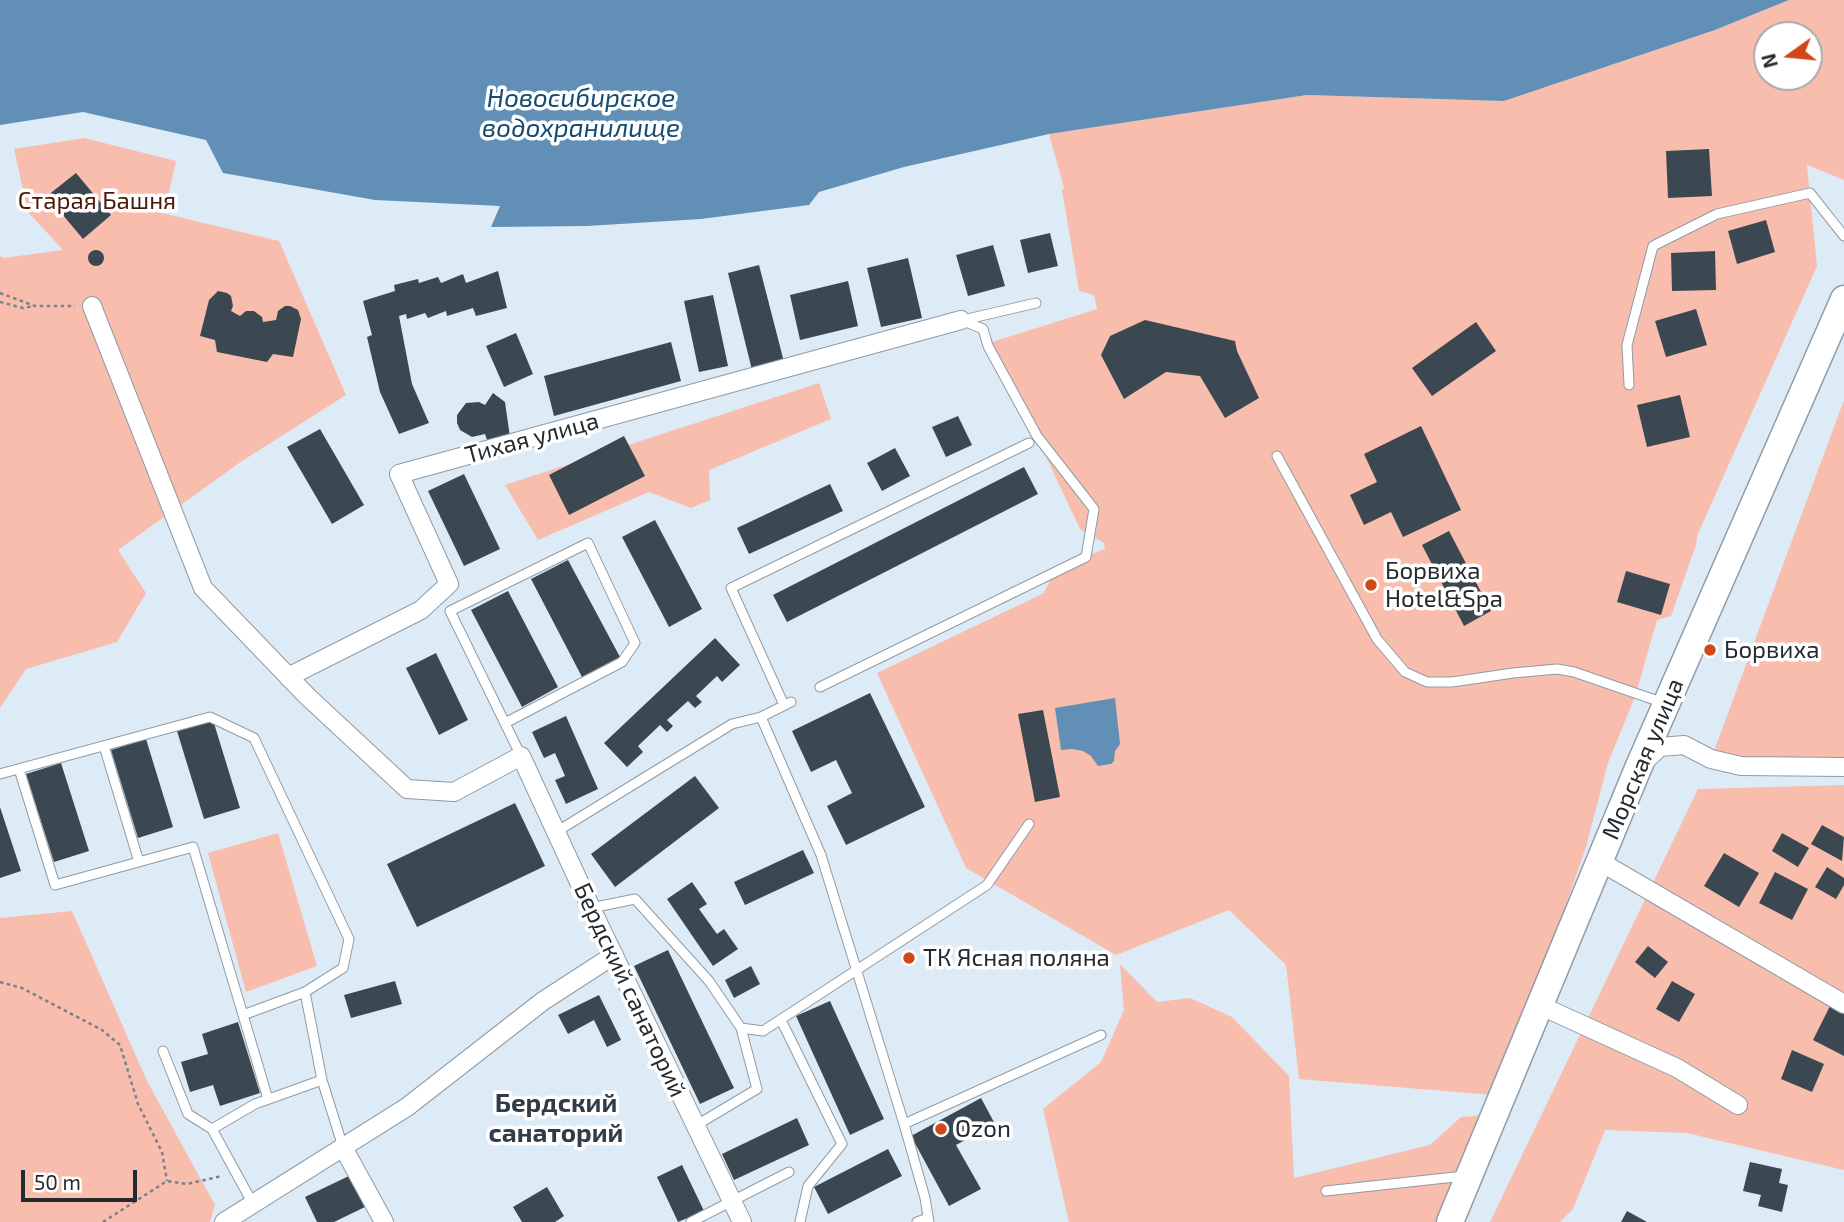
<!DOCTYPE html>
<meta charset="utf-8">
<style>
body{margin:0}
#map{position:relative;width:1844px;height:1222px;overflow:hidden;background:#ddebf7;font-family:"Exo 2",sans-serif}
canvas{display:block}
.north{position:absolute;left:1753px;top:21px;width:70px;height:70px;box-sizing:border-box;background:#fff;border:2px solid #a8aaac;border-radius:50%;rotate:255deg;font-size:19px;font-weight:700;line-height:28px;text-align:center;color:#252a2f}
.north::after{content:'';display:block;margin:auto;width:24px;height:32px;background:#d0481a;clip-path:polygon(50% 0,100% 100%,50% 72%,0 100%)}
.scale{position:absolute;left:21px;top:1170px;width:116px;height:32px;box-sizing:border-box;border:4px solid #252a2f;border-top:0;padding-left:9px;font-size:21px;line-height:24px;white-space:nowrap;color:#252a2f;-webkit-text-stroke:5px #fff;paint-order:stroke}
</style>
<div id="map">
<canvas width="1844" height="1222"></canvas>
<div class="north">N</div>
<div class="scale">50 m</div>
</div>
<script>
const c = document.querySelector('canvas').getContext('2d');
c.lineJoin = 'round';
function fillPath(path, color) {
  c.fillStyle = color;
  c.fill(path, 'evenodd');
}
function toPath(rows) {
  const path = new Path2D();
  for (const r of rows) {
    if (r.length === 3) {
      path.moveTo(r[0] + r[2], r[1]);
      path.arc(r[0], r[1], r[2], 0, 2 * Math.PI);
      continue;
    }
    path.moveTo(r[0], r[1]);
    for (let i = 2; i < r.length; i += 2) path.lineTo(r[i], r[i + 1]);
  }
  return path;
}
function strokePath(path, color, width, dash) {
  c.strokeStyle = color;
  c.lineWidth = width;
  c.lineCap = dash ? 'butt' : 'round';
  c.setLineDash(dash || []);
  c.stroke(path);
}
function drawText(font, color, halo, rows, align = 'center') {
  c.font = font + ' "Exo 2",sans-serif';
  c.lineWidth = 7;
  c.setLineDash([]);
  c.textBaseline = 'middle';
  c.strokeStyle = halo;
  c.fillStyle = color;
  for (const [text, x, y, turn = 0] of rows) {
    c.save();
    c.translate(x, y);
    c.rotate((+turn || 0) * Math.PI / 180);
    c.textAlign = isNaN(turn) ? turn : align;
    if (halo) c.strokeText(text, 0, 0);
    c.fillText(text, 0, 0);
    c.restore();
  }
}
const green = toPath([
 [1789,0,1844,0,1844,180,1807,165,1817,266,1697,536,1696,545,1671,616,1657,620,1636,694,1608,763,1586,847,1546,962,1493,1095,1299,1079,1286,965,1229,910,1116,955,966,868,877,673,1044,593,1056,568,1105,549,1104,543,1080,529,992,342,1097,309,1094,295,1079,291,1062,190,1064,188,1049,134,1307,95,1504,101,1715,30],
 [1767,35,1809,35,1809,77,1767,77],
 [84,138,176,161,166,206,162,213,279,241,346,395,242,461,118,550,146,593,117,642,26,669,0,708,0,256,3,258,63,250,28,212,14,149],
 [819,383,831,419,709,470,710,500,691,508,649,492,538,540,505,485],
 [1844,400,1844,757,1711,759],
 [1844,785,1844,1170,1687,1133,1605,1130,1573,1209,1560,1222,1490,1222,1698,789],
 [278,833,317,966,246,992,208,853],
 [72,911,147,1081,215,1205,210,1222,0,1222,0,918],
 [1120,964,1157,1002,1190,998,1232,1017,1289,1076,1294,1178,1430,1145,1461,1117,1486,1115,1441,1222,1069,1222,1043,1109,1101,1062,1124,1010]
]);
const water = toPath([
 [0,0,1789,0,1715,30,1504,101,1307,95,1049,134,904,167,819,192,809,205,701,219,587,226,491,227,500,206,375,200,223,173,206,140,83,112,0,125],
 [1115,698,1120,744,1115,751,1114,761,1111,764,1098,766,1091,756,1083,751,1072,749,1061,750,1055,708]
]);
const building = toPath([
 [1709,149,1712,196,1668,198,1666,151],
 [76,173,111,215,83,239,47,196],
 [1766,220,1775,252,1737,264,1728,231],
 [1050,233,1058,266,1028,273,1020,240],
 [993,245,1005,286,968,296,956,255],
 [96,258,8],
 [1715,251,1716,290,1672,291,1671,253],
 [908,258,922,318,881,327,867,268],
 [759,265,784,362,752,370,728,273],
 [498,271,507,308,476,316,473,308,447,316,446,311,428,318,425,313,407,319,406,314,399,316,412,384,429,423,399,434,380,392,367,337,372,335,363,301,395,291,394,285,418,279,419,283,438,277,441,283,463,274,466,283],
 [848,281,858,326,800,340,790,295],
 [218,291,227,293,231,296,233,306,231,311,240,316,246,311,254,311,262,317,263,322,276,320,278,311,285,306,290,306,298,310,301,319,293,357,273,354,267,362,217,352,215,340,200,336,209,300],
 [713,295,728,366,699,372,684,301],
 [1696,309,1707,345,1666,357,1655,321],
 [1145,320,1235,341,1237,351,1259,398,1225,418,1200,376,1166,372,1124,399,1101,355,1110,336],
 [1476,322,1496,351,1432,396,1412,368],
 [516,333,533,374,504,387,486,346],
 [671,342,681,381,554,416,544,376],
 [493,393,505,402,510,437,488,443,485,434,472,437,460,430,457,423,457,415,466,403,479,402,485,405],
 [1680,395,1690,437,1647,447,1637,405],
 [958,416,972,445,946,457,932,427],
 [1421,426,1461,510,1403,537,1391,512,1364,525,1350,495,1377,482,1364,454],
 [320,429,364,505,332,524,287,447],
 [624,436,645,476,569,515,549,475],
 [895,448,910,476,882,491,867,463],
 [1024,467,1038,494,787,622,773,595],
 [464,474,500,549,464,566,428,491],
 [830,484,843,511,749,554,737,528],
 [655,520,702,609,669,627,622,537],
 [1449,531,1491,611,1464,626,1422,545],
 [568,560,620,657,582,677,531,579],
 [1626,571,1670,584,1661,615,1617,602],
 [508,591,558,687,522,707,471,610],
 [715,638,740,665,722,682,717,676,696,696,702,702,695,708,688,701,667,720,673,726,667,732,660,725,638,746,643,752,627,767,604,743],
 [436,653,468,720,439,735,406,668],
 [870,693,925,807,846,845,827,806,852,793,836,760,811,772,792,731],
 [1043,710,1060,797,1035,802,1018,714],
 [566,716,598,789,566,804,555,780,565,776,555,753,544,758,532,732],
 [213,720,240,808,204,819,177,731],
 [146,739,173,827,138,838,111,750],
 [61,763,89,851,54,862,26,774],
 [695,776,719,808,615,887,591,854],
 [515,803,545,866,417,927,387,864],
 [0,807,21,871,0,878],
 [1822,825,1844,837,1842,861,1811,844],
 [1782,833,1809,848,1798,867,1772,851],
 [803,850,814,873,745,905,734,882],
 [1724,853,1759,873,1739,907,1704,886],
 [1827,867,1844,878,1844,885,1836,899,1815,887],
 [1775,872,1808,889,1792,920,1759,903],
 [692,882,707,904,699,909,717,934,724,929,738,949,713,966,667,899],
 [1648,946,1668,962,1655,978,1635,962],
 [668,950,734,1088,700,1104,634,966],
 [751,966,760,984,734,998,725,980],
 [395,981,402,1004,351,1018,344,995],
 [1672,981,1695,994,1679,1022,1656,1009],
 [599,995,621,1040,607,1047,594,1020,568,1034,558,1015],
 [830,1001,884,1119,850,1135,796,1016],
 [1830,1006,1844,1014,1844,1056,1813,1040],
 [238,1022,260,1093,220,1106,213,1085,190,1092,181,1062,208,1054,202,1034],
 [1792,1050,1824,1064,1812,1092,1781,1079],
 [981,1098,995,1124,956,1145,981,1189,949,1206,911,1136],
 [797,1118,809,1145,734,1180,722,1154],
 [888,1149,902,1176,828,1214,814,1187],
 [1750,1162,1782,1169,1779,1183,1788,1185,1782,1212,1758,1206,1761,1195,1743,1191],
 [682,1165,704,1211,678,1222,657,1177],
 [351,1175,367,1206,334,1222,317,1222,305,1197],
 [547,1187,564,1216,555,1222,522,1222,513,1207],
 [1627,1211,1647,1222,1621,1222]
]);
const path = toPath([
 [0,293,35,306,75,306],
 [0,302,23,308,34,306],
 [0,982,22,988,102,1030,120,1045,138,1104,162,1152,167,1181],
 [103,1222,167,1181,187,1184,222,1176]
]);
const lane = toPath([
 [963,320,1036,303],
 [1629,385,1627,345,1653,246,1717,214,1810,193,1844,236],
 [1277,456,1377,639,1405,672,1427,682,1452,682,1513,673,1557,669,1574,672,1664,703],
 [820,687,1086,557,1094,509,1037,436,988,346,983,329,961,320],
 [784,705,731,588,1029,443],
 [761,717,791,702],
 [505,723,622,662,635,643,588,543,450,611,521,756],
 [104,746,139,862],
 [19,769,55,885,193,847,268,1099],
 [0,774,210,717,254,738,349,939,343,968,305,992,322,1080,343,1147],
 [556,832,732,724,761,717,821,855,904,1124,925,1198,929,1222],
 [591,908,635,899,709,981,741,1028,763,1031,987,885,1029,824],
 [243,1015,305,992],
 [781,1020,842,1144,808,1186,800,1222],
 [163,1051,188,1114,212,1129,255,1104,322,1080],
 [904,1124,1101,1035],
 [695,1126,757,1089,741,1028],
 [212,1129,253,1204],
 [1326,1191,1464,1176],
 [691,1222,789,1172],
 [917,1222,928,1218]
]);
const street = toPath([
 [92,306,203,588,307,696,407,789,454,792,521,756,591,908,742,1222],
 [288,677,421,610,449,584,399,474,961,320],
 [1644,762,1660,747,1684,745,1711,759,1741,766,1844,767],
 [1599,861,1844,1004],
 [1539,1005,1677,1068,1738,1105],
 [344,1149,384,1222],
 [224,1222,407,1107,543,1001,614,955]
]);
const secondary = toPath([
 [1450,1222,1639,766,1844,299]
]);
const markers = [
 [1371,585,7,"#d0481a"],
 [1710,650,7,"#d0481a"],
 [909,958,7,"#d0481a"],
 [941,1129,7,"#d0481a"]
];
const parkNames = [
 ["Старая Башня",97,201]
];
const streetNames = [
 ["Тихая улица",532,438,-15],
 ["Морская улица",1643,759,-67],
 ["Бердский санаторий",630,990,65]
];
const poiNames = [
 ["Борвиха",1385,571],
 ["Hotel&Spa",1385,599],
 ["Борвиха",1724,650],
 ["ТК Ясная поляна",923,958],
 ["Ozon",955,1129]
];
const waterNames = [
 ["Новосибирское",581,98],
 ["водохранилище",581,128]
];
const neighbourhoodNames = [
 ["Бердский",556,1103],
 ["санаторий",556,1133]
];
fillPath(green, '#f8bdac');
fillPath(water, '#628fb6');
fillPath(building, '#3c4851');
strokePath(lane, '#8f9ba7', 11);
strokePath(street, '#8f9ba7', 20);
strokePath(secondary, '#8f9ba7', 29);
strokePath(path, '#79828a', 2.5, [3.5, 3.5]);
strokePath(lane, '#fff', 9);
strokePath(street, '#fff', 18);
strokePath(secondary, '#fff', 26);
for (const [x, y, r, color] of markers) {
  const dot = new Path2D();
  dot.arc(x, y, r, 0, 2 * Math.PI);
  c.fillStyle = color;
  c.fill(dot);
  strokePath(dot, '#fff', 2.5);
}
drawText('24px', '#4d1706', '#fff', parkNames);
drawText('24px', '#252a2f', '#fff', streetNames);
drawText('24px', '#252a2f', '#fff', poiNames, 'left');
drawText('italic 26px', '#164b72', '#fff', waterNames);
drawText('bold 26px', '#323c46', '#fff', neighbourhoodNames);
</script>
